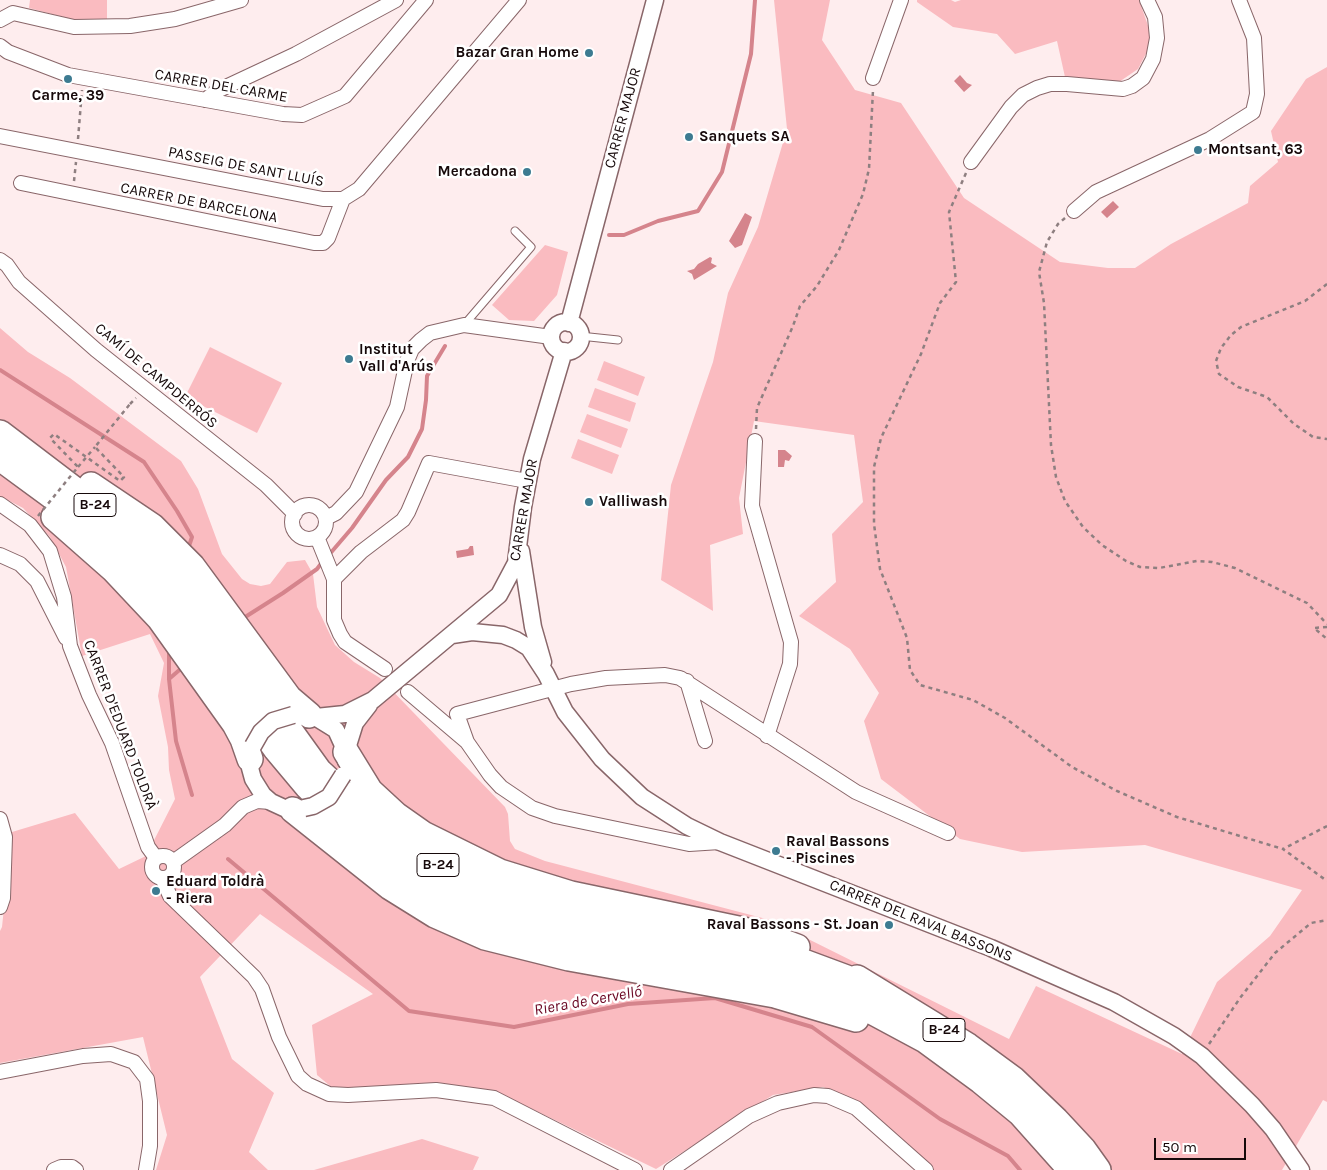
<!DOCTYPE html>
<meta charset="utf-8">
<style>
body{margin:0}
#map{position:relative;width:1327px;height:1170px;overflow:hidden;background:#feedee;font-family:Karla,sans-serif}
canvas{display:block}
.scale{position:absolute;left:1154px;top:1138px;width:92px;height:22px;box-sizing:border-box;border:2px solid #16090a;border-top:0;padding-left:6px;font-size:15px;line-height:18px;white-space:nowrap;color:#16090a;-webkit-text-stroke:4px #fff;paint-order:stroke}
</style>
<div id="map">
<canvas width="1327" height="1170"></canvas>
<div class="scale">50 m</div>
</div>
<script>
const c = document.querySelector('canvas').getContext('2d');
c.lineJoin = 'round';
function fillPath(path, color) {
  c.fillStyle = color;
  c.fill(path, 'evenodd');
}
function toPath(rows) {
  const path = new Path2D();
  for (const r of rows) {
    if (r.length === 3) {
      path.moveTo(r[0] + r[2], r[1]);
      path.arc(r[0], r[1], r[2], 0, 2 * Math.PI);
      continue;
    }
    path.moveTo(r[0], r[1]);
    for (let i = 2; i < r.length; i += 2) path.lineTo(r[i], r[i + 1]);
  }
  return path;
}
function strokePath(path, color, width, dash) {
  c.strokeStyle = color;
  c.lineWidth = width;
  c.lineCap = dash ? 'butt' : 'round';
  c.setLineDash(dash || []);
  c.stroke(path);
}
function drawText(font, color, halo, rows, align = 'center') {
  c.font = font + ' Karla,sans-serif';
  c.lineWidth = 5;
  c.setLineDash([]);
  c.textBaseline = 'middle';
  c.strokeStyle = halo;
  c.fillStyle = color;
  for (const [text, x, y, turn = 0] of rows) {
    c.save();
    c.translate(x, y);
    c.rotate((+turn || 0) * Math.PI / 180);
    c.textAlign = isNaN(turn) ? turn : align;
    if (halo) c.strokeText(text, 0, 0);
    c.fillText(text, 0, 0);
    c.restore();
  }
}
const green = toPath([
 [30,0,107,0,107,20,71,19,29,8],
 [774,0,830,0,822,40,855,90,901,103,964,198,1060,262,1108,268,1135,268,1171,244,1248,203,1250,186,1278,162,1271,131,1306,79,1327,67,1327,1102,1323,1100,1282,1170,934,1170,908,1144,856,1101,823,1087,773,1095,656,1169,495,1091,441,1083,335,1090,317,1075,312,1025,373,994,260,914,200,977,232,1059,274,1093,249,1152,268,1170,156,1170,167,1135,143,1037,0,1063,0,931,2,927,12,832,75,813,119,869,146,856,175,799,169,770,168,747,158,696,164,663,150,634,82,656,66,567,50,537,23,508,0,496,0,328,28,352,70,378,181,461,198,489,222,554,242,579,250,584,261,586,270,584,287,562,305,560,313,574,317,607,335,645,354,662,380,678,505,807,508,814,510,841,515,849,545,861,770,920,1009,1039,1036,986,1182,1054,1217,982,1270,936,1302,890,1145,845,1022,852,960,839,881,779,864,721,879,693,850,649,799,616,836,582,832,534,863,502,854,435,754,421,739,498,743,534,710,545,713,611,661,580,671,485,713,362,728,293,758,227,787,129],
 [917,0,951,0,955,2,961,0,1139,0,1153,40,1138,69,1119,82,1065,77,1057,41,1015,54,997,34,953,27,917,2],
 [545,245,568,252,557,295,534,321,509,320,492,305],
 [210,347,282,383,257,433,185,397],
 [604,361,645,377,638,396,597,380],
 [595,388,636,403,630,422,588,407],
 [587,414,628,429,621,448,580,432],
 [578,439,619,455,612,474,571,458],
 [422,1139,479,1157,473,1170,314,1170]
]);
const water = toPath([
 [960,75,967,83,972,85,964,92,954,81],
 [1113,201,1119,207,1107,218,1101,212],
 [745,213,752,217,742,245,735,248,729,241],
 [710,257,712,258,711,263,717,266,694,280,692,274,687,271,694,269,698,264],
 [778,450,785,450,792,456,789,461,785,460,784,467,778,467],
 [470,546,473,546,474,555,457,558,456,551,468,549]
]);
const stream = toPath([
 [609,235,624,235,658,221,698,211,722,172,751,54,755,0],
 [0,370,144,462,177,511,192,537,188,549],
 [328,556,352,528,386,480,408,457,422,429,426,400,427,376,445,346],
 [242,619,283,593,317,569,323,561],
 [169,651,169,679,176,741,192,795],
 [169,679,184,666],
 [228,859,409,1011,514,1027,628,1004,715,998,812,1027,940,1119,1008,1156,1020,1170]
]);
const path = toPath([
 [78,139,82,90],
 [966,173,949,212,956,282,940,303,921,354,881,438,874,467,874,524,880,569,907,638,910,670,920,685,973,700,1005,718,1072,767,1117,791,1177,817,1283,849],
 [74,181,76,162],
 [1065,218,1058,224,1047,242,1039,272,1044,303,1051,445,1056,477,1065,501,1083,527,1102,545,1126,561,1140,567,1159,568,1197,561,1212,562,1235,568,1307,603,1327,624],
 [1327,284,1305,301,1241,327,1231,335,1221,348,1216,361,1219,374,1238,387,1267,397,1294,424,1313,437,1327,439],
 [130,404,136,398],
 [756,429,757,408,793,326,800,306,817,286,839,250,863,194,869,169,873,90],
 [78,467,95,447],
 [1327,627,1314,628,1327,639],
 [1327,826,1283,849,1327,881],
 [1209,1044,1240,998,1275,953,1311,923,1327,920]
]);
const service = toPath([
 [464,325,531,247,515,231],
 [580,336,618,340]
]);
const minor = toPath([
 [0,20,13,13,74,27,130,26,175,19,241,0],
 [0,46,8,52,68,75,283,114,302,115,345,96,426,0],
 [873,78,901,0],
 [205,100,217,91,296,54,396,0],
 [0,136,323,199,343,199,359,189,519,0],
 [971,162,1011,107,1023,95,1037,88,1050,84,1067,84,1123,89,1132,86,1143,78,1153,59,1157,38,1155,17,1147,0],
 [21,183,314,243,323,243,328,238,343,199],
 [1074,211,1096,192,1210,139,1253,112,1257,94,1254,38,1239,0],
 [0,260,7,265,19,282,96,350,266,485,295,514],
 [755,441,752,506,791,642,790,664,767,736],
 [0,504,30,525,50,551,64,597,70,646,89,695,112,743,148,847,156,858],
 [309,522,17],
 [326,518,336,513,356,492,397,407,407,361,412,349,421,340,430,333,464,325,551,337],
 [317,537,334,579,334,620,340,634,345,642,385,669],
 [0,555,20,564,37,581,66,638],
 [334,579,361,552,403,520,408,512,429,463,527,481],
 [687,681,705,741],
 [408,692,467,742,490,775,501,787,532,808,555,816,689,844,720,842],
 [467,742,457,714,571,684,606,678,665,675,680,678,856,792,948,833],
 [0,819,5,837,3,898,0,907],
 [163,867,11],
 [173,862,225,825,243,807,257,801,271,802],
 [162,878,170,896,254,977,262,989,279,1037,298,1076,307,1084,329,1094,348,1095,436,1090,494,1098,635,1170],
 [0,1072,83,1056,111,1054,134,1062,147,1079,150,1101,150,1146,146,1170],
 [54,1170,61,1167,72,1167,76,1170],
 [671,1170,749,1116,778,1103,814,1095,828,1096,856,1108,926,1170]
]);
const tertiary = toPath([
 [566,337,15],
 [569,323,655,0],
 [521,551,533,627,543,662],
 [452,635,472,632,503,635,516,640,529,648,546,674,565,712,602,759,642,797,687,826,720,842,991,948,1114,1002,1174,1036,1202,1056,1252,1105,1273,1129,1301,1170],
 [315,717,336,730,346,752,346,761],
 [316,717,345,714,373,700,499,595,516,563,523,507,532,459,564,351],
 [252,750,250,768,253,779,263,795,271,802,284,808,301,809],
 [346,752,355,723,369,705]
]);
const motorway = toPath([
 [0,433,109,516,149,550,196,600,319,771,390,837,456,875,510,899,578,917,724,944,801,961,871,987],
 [0,458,79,516,116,546,180,613,276,749,307,786,357,835,395,865,442,893,492,914,535,929,749,971,827,991,871,1011,925,1040,981,1081,1020,1113,1071,1170],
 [91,485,152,526,192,566,289,698,309,715],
 [54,517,113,569,160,619,235,724,243,739,250,759],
 [346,752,370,791,396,815,423,834,500,872,571,894,762,934,797,947],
 [293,810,390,887,435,915,485,937,569,958,775,995,856,1019],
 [857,978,968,1046,1013,1079,1056,1120,1083,1149,1098,1170]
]);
const pathBridge = toPath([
 [38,516,78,467,50,438,54,434,120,481,124,477,95,447,130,404]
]);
const tertiaryBridge = toPath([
 [253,746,261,732,273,721,293,715],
 [304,808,313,806,329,797,343,775]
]);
const markers = [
 [589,53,5,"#3d7b91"],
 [68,79,5,"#3d7b91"],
 [689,137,5,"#3d7b91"],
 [1198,150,5,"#3d7b91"],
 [527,172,5,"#3d7b91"],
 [349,359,5,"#3d7b91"],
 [589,502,5,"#3d7b91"],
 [776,851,5,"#3d7b91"],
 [156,891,5,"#3d7b91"],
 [889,925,5,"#3d7b91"]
];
const shields = [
 [95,505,42],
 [438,865,42],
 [944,1030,42]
];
const shieldNames = [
 ["B-24",95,505],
 ["B-24",438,865],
 ["B-24",944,1030]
];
const poiNames = [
 ["Bazar Gran Home",579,53,"right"],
 ["Carme, 39",68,96,"center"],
 ["Sanquets SA",699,137],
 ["Montsant, 63",1208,150],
 ["Mercadona",517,172,"right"],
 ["Institut",359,350],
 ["Vall d'Arús",359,367],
 ["Valliwash",599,502],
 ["Raval Bassons",786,842],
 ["- Piscines",786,859],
 ["Eduard Toldrà",166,882],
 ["- Riera",166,899],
 ["Raval Bassons - St. Joan",879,925,"right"]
];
const streetNames = [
 ["CARRER DEL CARME",221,86,10],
 ["CARRER MAJOR",623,118,-75],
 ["PASSEIG DE SANT LLUÍS",246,167,11],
 ["CARRER DE BARCELONA",199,203,11],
 ["CAMÍ DE CAMPDERRÓS",156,376,40],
 ["CARRER MAJOR",524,510,-80],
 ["CARRER D'EDUARD TOLDRÀ",120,725,69],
 ["CARRER DEL RAVAL BASSONS",921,921,22]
];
const waterNames = [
 ["Riera de Cervelló",588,1001,-10]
];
fillPath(green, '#fabbc0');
fillPath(water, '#d5848c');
strokePath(stream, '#d5848c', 4);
strokePath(service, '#896669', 9);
strokePath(minor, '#896669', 16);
strokePath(tertiary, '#896669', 19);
strokePath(motorway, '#896669', 28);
strokePath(path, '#8e7f80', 2.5, [4, 4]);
strokePath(service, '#fff', 7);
strokePath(minor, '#fff', 14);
strokePath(tertiary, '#fff', 16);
strokePath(motorway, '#fff', 25);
strokePath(tertiaryBridge, '#896669', 19, []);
strokePath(pathBridge, '#8e7f80', 2.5, [4, 4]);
strokePath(tertiaryBridge, '#fff', 16);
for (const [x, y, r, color] of markers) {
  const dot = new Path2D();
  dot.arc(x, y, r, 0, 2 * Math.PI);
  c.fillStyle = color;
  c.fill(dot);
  strokePath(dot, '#fff', 2);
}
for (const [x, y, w] of shields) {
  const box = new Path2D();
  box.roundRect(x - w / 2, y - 11.5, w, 23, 4);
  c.fillStyle = '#fff';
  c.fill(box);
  strokePath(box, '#16090a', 1);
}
drawText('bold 14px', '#16090a', null, shieldNames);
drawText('bold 15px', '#16090a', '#fff', poiNames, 'left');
drawText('15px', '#16090a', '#fff', streetNames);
drawText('italic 16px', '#6b0723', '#fff', waterNames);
</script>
